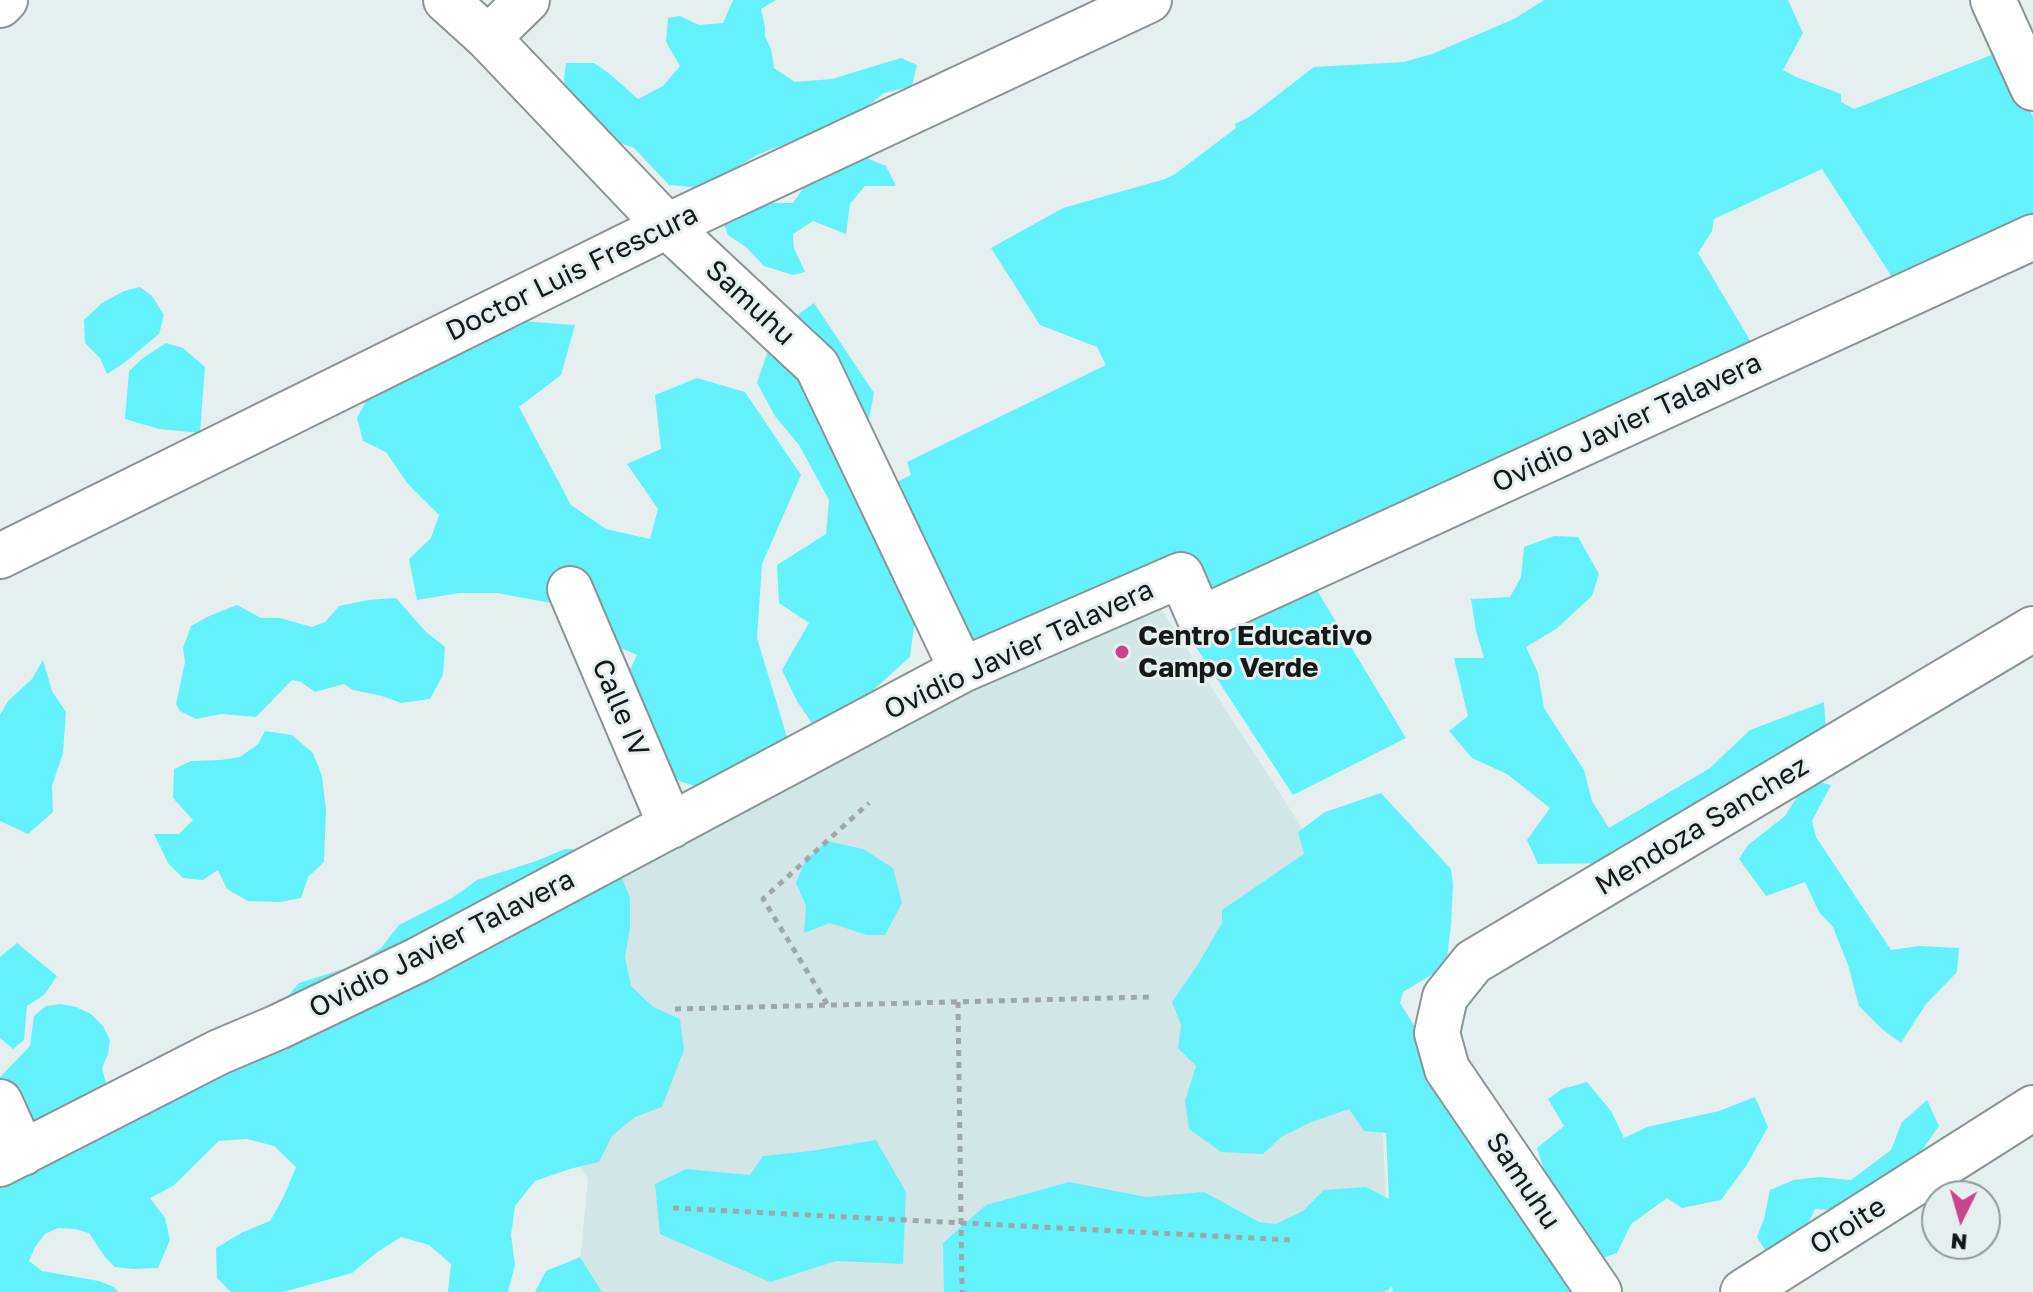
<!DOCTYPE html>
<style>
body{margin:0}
#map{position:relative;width:2033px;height:1292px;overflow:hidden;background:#e5eff0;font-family:"Golos Text",sans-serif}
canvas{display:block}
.north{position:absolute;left:1921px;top:1180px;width:80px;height:80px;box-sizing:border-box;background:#e5eff0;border:2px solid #92999a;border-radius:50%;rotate:185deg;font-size:22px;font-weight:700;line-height:32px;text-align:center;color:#151818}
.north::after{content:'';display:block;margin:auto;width:28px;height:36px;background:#ca468b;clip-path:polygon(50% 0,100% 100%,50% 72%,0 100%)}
</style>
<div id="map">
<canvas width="2033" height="1292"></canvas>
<div class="north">N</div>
</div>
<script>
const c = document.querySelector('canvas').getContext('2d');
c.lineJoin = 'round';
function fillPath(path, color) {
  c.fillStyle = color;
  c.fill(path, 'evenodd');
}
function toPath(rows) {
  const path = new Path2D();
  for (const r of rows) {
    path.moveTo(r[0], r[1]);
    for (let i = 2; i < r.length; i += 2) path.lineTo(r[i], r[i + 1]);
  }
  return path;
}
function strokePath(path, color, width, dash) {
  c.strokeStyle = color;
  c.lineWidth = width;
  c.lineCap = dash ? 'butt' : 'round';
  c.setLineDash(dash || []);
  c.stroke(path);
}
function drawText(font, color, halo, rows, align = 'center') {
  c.font = font + ' "Golos Text",sans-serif';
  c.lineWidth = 6;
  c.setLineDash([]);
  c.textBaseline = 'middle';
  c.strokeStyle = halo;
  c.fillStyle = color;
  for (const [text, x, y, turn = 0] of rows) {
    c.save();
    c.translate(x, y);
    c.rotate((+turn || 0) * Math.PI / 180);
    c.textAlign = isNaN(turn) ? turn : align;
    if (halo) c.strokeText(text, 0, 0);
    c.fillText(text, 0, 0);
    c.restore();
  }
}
const built = toPath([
 [1154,598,1328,868,1375,959,1390,1292,577,1292,588,1179,443,958,840,755]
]);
const green = toPath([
 [733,0,776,0,761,9,765,27,765,36,771,49,774,68,795,82,832,79,901,58,917,65,912,86,884,93,863,110,830,126,757,155,702,188,669,185,634,148,603,137,566,106,564,79,566,63,594,63,610,74,638,99,663,86,680,66,666,42,668,18,680,16,699,25,723,23],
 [1544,0,1788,0,1803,33,1783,70,1796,77,1841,94,1841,102,1854,109,1999,52,2033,117,2033,216,1894,280,1822,169,1714,219,1712,231,1698,253,1754,347,1300,562,1406,738,1293,795,1160,592,971,660,891,485,911,475,907,462,1106,365,1097,347,1040,325,991,248,1063,208,1165,179,1175,174,1236,128,1235,124,1249,117,1314,67,1404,62,1432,54,1514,19],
 [864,157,886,166,896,186,865,186,850,204,846,234,813,221,793,234,794,248,805,272,793,275,764,266,746,247,728,235,721,216,771,203,793,203,817,168],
 [140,287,152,296,164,315,159,334,124,363,107,374,100,358,85,343,84,320,102,303,124,291],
 [814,303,874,393,868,424,915,618,910,657,821,737,797,701,782,670,809,623,779,603,777,565,826,534,829,500,799,445,775,416,757,383,774,332],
 [520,321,575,325,561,375,519,407,571,505,606,529,650,539,658,509,627,464,661,449,655,395,697,378,745,392,801,475,762,564,757,638,794,760,727,796,679,781,643,754,616,699,637,655,601,640,557,604,496,593,459,593,417,600,409,559,431,538,439,515,407,483,386,452,363,441,357,418,386,365,417,349,450,359],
 [166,343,183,348,205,367,200,433,159,429,125,419,129,371,143,358],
 [1554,536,1578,537,1599,574,1592,596,1556,629,1526,647,1538,673,1544,708,1584,770,1592,801,1609,828,1710,768,1750,730,1824,702,1826,730,1756,820,1718,817,1623,863,1538,864,1527,840,1550,808,1507,774,1472,758,1449,731,1468,716,1454,658,1484,658,1476,631,1471,599,1510,597,1521,577,1524,547],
 [396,598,426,632,445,647,443,675,430,699,401,703,382,696,353,690,344,684,315,692,301,682,292,680,256,717,221,714,196,719,180,711,176,704,185,662,183,648,191,626,207,617,237,605,261,618,280,618,312,627,325,622,339,606,368,600],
 [43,660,52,691,66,712,63,753,52,786,53,812,28,834,0,821,0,715,8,701,32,679],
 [265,731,292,735,313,753,322,776,326,810,324,862,308,877,301,898,280,902,248,901,227,889,218,870,203,880,183,878,168,863,154,834,179,834,193,820,173,798,174,769,191,761,221,760,240,757,258,744],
 [1808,779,1831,785,1812,821,1816,837,1891,950,1919,946,1959,948,1957,972,1926,1004,1901,1043,1882,1029,1859,1006,1848,965,1833,927,1819,912,1805,882,1766,896,1739,859,1748,845,1785,816],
 [1381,793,1451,869,1453,885,1451,925,1446,966,1403,992,1400,1003,1535,1219,1546,1176,1537,1148,1564,1126,1548,1099,1562,1089,1587,1082,1611,1111,1624,1138,1647,1127,1719,1111,1755,1097,1768,1127,1746,1166,1721,1200,1682,1208,1667,1198,1631,1224,1617,1253,1569,1270,1581,1292,1393,1292,1392,1287,1384,1292,944,1292,943,1243,986,1205,1069,1182,1146,1197,1204,1192,1259,1222,1276,1224,1303,1211,1324,1190,1366,1187,1389,1199,1386,1133,1364,1131,1349,1109,1309,1123,1281,1137,1263,1154,1221,1152,1189,1129,1185,1101,1196,1066,1178,1048,1181,1025,1172,1002,1197,966,1222,923,1222,910,1304,854,1298,832,1325,812],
 [827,841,863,849,893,868,902,903,885,935,867,935,830,923,804,933,806,906,796,883,805,861],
 [565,849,594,850,618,868,630,898,630,928,625,957,631,986,653,1007,680,1019,684,1050,662,1107,635,1117,612,1136,599,1162,570,1169,535,1181,515,1206,511,1235,515,1265,508,1292,448,1292,451,1264,429,1245,401,1237,376,1253,352,1273,283,1292,231,1292,217,1278,216,1248,243,1232,270,1221,284,1196,296,1167,274,1146,247,1139,219,1141,173,1186,150,1198,165,1218,170,1240,158,1268,133,1269,115,1267,105,1257,89,1233,75,1229,58,1228,45,1234,35,1247,29,1261,42,1271,99,1281,114,1287,118,1292,0,1292,0,1077,30,1046,34,1016,46,1006,61,1004,76,1007,91,1014,103,1026,110,1040,108,1054,102,1068,106,1083,141,1086,280,1005,299,983,356,965,381,948,399,925,452,898,477,880,536,861],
 [17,943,57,976,44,995,27,1006,24,1040,13,1049,0,1038,0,957],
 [1927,1100,1939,1126,1913,1163,1840,1211,1815,1209,1806,1228,1770,1258,1757,1237,1764,1219,1770,1190,1794,1180,1819,1177,1851,1180,1891,1150,1902,1122],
 [876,1140,906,1192,903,1264,836,1261,770,1282,660,1234,655,1184,686,1169,750,1175,763,1156,811,1151],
 [580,1257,602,1292,535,1292,546,1271]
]);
const path = toPath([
 [958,1002,962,1292],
 [827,1004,763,899,869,803],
 [675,1009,1149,997],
 [673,1208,1291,1240]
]);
const minor = toPath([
 [446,0,488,38,667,226,817,366,962,670],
 [1993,0,2033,88],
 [0,5,5,0],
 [488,38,527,0],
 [0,556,667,226,1149,0],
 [570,589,671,826],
 [0,1102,23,1153],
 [0,1164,219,1052,278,1027,418,960,962,670,1181,575,1200,619,2033,237],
 [1599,1292,1447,1069,1437,1033,1445,997,1473,962,2033,629],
 [1743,1292,2033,1108]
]);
const markers = [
 [1122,652,8,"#ca468b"]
];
const streetNames = [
 ["Doctor Luis Frescura",572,273,-26],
 ["Samuhu",750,303,43],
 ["Ovidio Javier Talavera",1627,423,-25],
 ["Ovidio Javier Talavera",1019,650,-25],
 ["Calle IV",620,708,67],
 ["Mendoza Sanchez",1702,826,-31],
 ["Ovidio Javier Talavera",442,944,-27],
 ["Samuhu",1523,1181,56],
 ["Oroite",1848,1226,-32]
];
const poiNames = [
 ["Centro Educativo",1138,636],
 ["Campo Verde",1138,668]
];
fillPath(built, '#d2e6e7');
fillPath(green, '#63f2fb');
strokePath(minor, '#8b9495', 48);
strokePath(path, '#a0a7a8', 5, [6, 6]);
strokePath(minor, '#fff', 44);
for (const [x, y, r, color] of markers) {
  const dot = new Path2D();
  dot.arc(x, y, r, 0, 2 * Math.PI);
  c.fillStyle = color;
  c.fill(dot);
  strokePath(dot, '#e5eff0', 3);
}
drawText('28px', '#151818', '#e5eff0', streetNames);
drawText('bold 28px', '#151818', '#e5eff0', poiNames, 'left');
</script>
